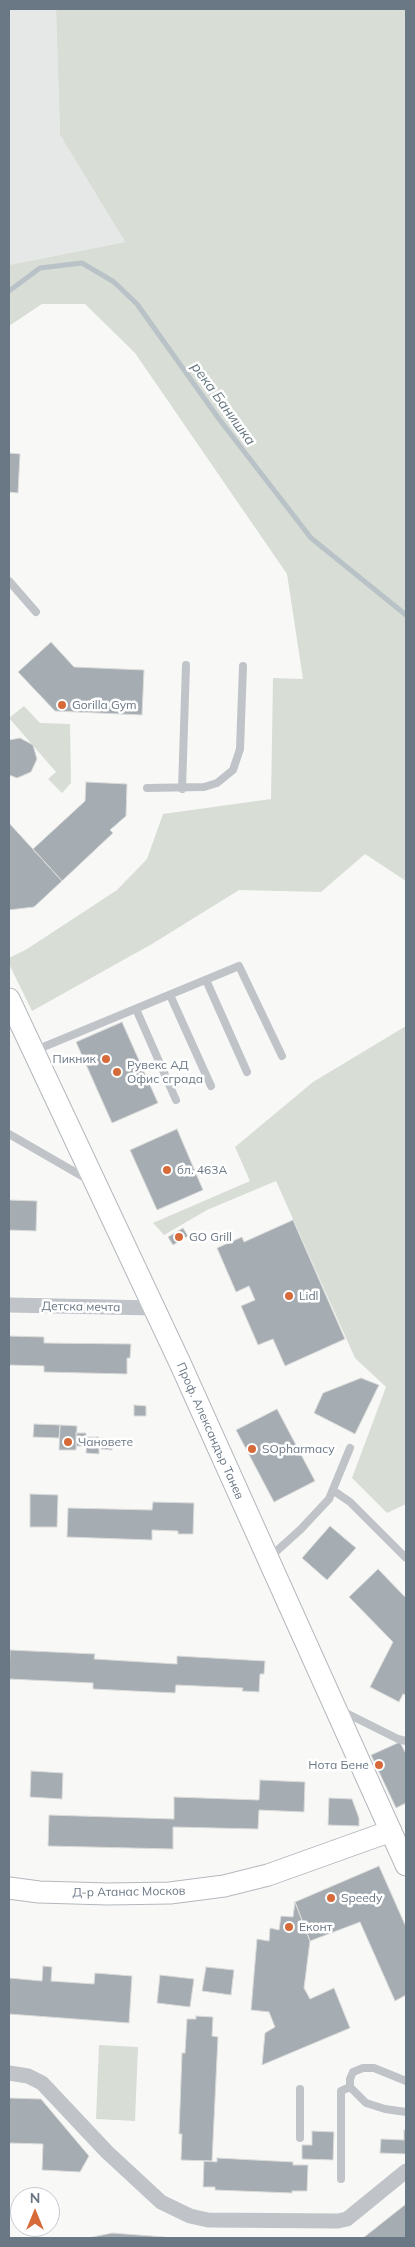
<!DOCTYPE html>
<meta charset="utf-8">
<style>
body{margin:0}
#map{position:relative;width:415px;height:2247px;overflow:hidden;background:#f8f9f7;font-family:Mulish,sans-serif}
canvas{display:block}
.frame{position:absolute;inset:0;border:10px solid #6a7785;pointer-events:none}
.north{position:absolute;left:10px;top:2187px;width:50px;height:50px;box-sizing:border-box;background:#fff;border:1px solid #c3c9ce;border-radius:50%;rotate:0deg;font-size:14px;font-weight:700;line-height:20px;text-align:center;color:#6a7785}
.north::after{content:'';display:block;margin:auto;width:18px;height:22px;background:#d66a39;clip-path:polygon(50% 0,100% 100%,50% 72%,0 100%)}
</style>
<div id="map">
<canvas width="415" height="2247"></canvas>
<div class="frame"></div>
<div class="north">N</div>
</div>
<script>
const c = document.querySelector('canvas').getContext('2d');
c.lineJoin = 'round';
function fillPath(path, color) {
  c.fillStyle = color;
  c.fill(path, 'evenodd');
}
function toPath(rows) {
  const path = new Path2D();
  for (const r of rows) {
    path.moveTo(r[0], r[1]);
    for (let i = 2; i < r.length; i += 2) path.lineTo(r[i], r[i + 1]);
  }
  return path;
}
function strokePath(path, color, width, dash) {
  c.strokeStyle = color;
  c.lineWidth = width;
  c.lineCap = dash ? 'butt' : 'round';
  c.setLineDash(dash || []);
  c.stroke(path);
}
function drawText(font, color, halo, rows, align = 'center') {
  c.font = font + ' Mulish,sans-serif';
  c.lineWidth = 5;
  c.setLineDash([]);
  c.textBaseline = 'middle';
  c.strokeStyle = halo;
  c.fillStyle = color;
  for (const [text, x, y, turn = 0] of rows) {
    c.save();
    c.translate(x, y);
    c.rotate((+turn || 0) * Math.PI / 180);
    c.textAlign = isNaN(turn) ? turn : align;
    if (halo) c.strokeText(text, 0, 0);
    c.fillText(text, 0, 0);
    c.restore();
  }
}
const built = toPath([
 [9,9,56,9,60,135,125,242,9,265]
]);
const green = toPath([
 [56,9,406,9,406,881,365,854,321,892,239,890,152,944,32,1011,9,964,9,958,27,949,117,890,147,859,163,814,271,799,273,678,303,679,287,574,135,353,85,304,42,304,9,326,9,265,125,242,60,135],
 [24,706,40,723,70,724,71,783,62,793,48,779,56,772,9,718],
 [406,1026,406,1504,387,1513,352,1478,386,1387,355,1358,276,1181,207,1210,164,1235,153,1223,250,1181,235,1147,313,1082],
 [99,2045,138,2047,135,2121,96,2119]
]);
const stream = toPath([
 [9,291,40,268,82,263,114,282,137,304,219,419,311,538,406,615]
]);
const building = toPath([
 [9,453,20,454,18,493,9,492,9,453],
 [51,642,74,667,144,670,142,715,55,711,18,672,51,642],
 [20,738,33,745,37,759,31,772,17,778,9,775,9,740,20,738],
 [86,782,127,784,126,816,110,830,113,833,62,881,33,849,85,801,86,782],
 [9,823,62,881,34,907,9,910,9,823],
 [122,1022,158,1103,112,1123,76,1042,122,1022],
 [177,1129,203,1190,157,1210,130,1150,177,1129],
 [9,1200,37,1201,36,1231,9,1230,9,1200],
 [293,1220,345,1339,285,1366,273,1339,258,1345,241,1306,255,1300,249,1286,236,1292,217,1248,242,1237,244,1242,293,1220],
 [183,1228,188,1236,173,1245,168,1237,183,1228],
 [9,1336,44,1337,44,1343,131,1344,130,1358,127,1358,127,1374,44,1372,44,1366,9,1365,9,1336],
 [361,1378,379,1385,355,1434,314,1413,323,1393,361,1378],
 [134,1405,146,1406,146,1416,134,1416,134,1405],
 [277,1409,315,1481,274,1502,236,1430,277,1409],
 [34,1424,60,1425,59,1438,33,1437,34,1424],
 [60,1425,77,1426,76,1450,59,1450,60,1425],
 [76,1433,86,1433,86,1446,76,1446,76,1433],
 [87,1437,99,1437,99,1454,86,1453,87,1437],
 [102,1438,113,1439,112,1450,101,1449,102,1438],
 [30,1494,58,1495,57,1527,30,1527,30,1494],
 [153,1502,194,1503,193,1534,178,1534,178,1531,152,1530,152,1540,67,1537,68,1508,152,1510,153,1502],
 [330,1526,356,1548,327,1580,302,1558,330,1526],
 [378,1569,406,1598,406,1695,403,1694,399,1702,370,1687,393,1642,349,1597,378,1569],
 [10,1650,95,1654,94,1659,177,1664,177,1656,265,1661,264,1674,260,1674,259,1692,242,1691,243,1688,176,1685,175,1693,93,1689,93,1683,9,1679,10,1650],
 [400,1742,405,1752,406,1751,406,1803,396,1808,371,1755,400,1742],
 [31,1771,63,1773,62,1799,30,1797,31,1771],
 [260,1780,305,1782,304,1812,259,1810,258,1829,173,1827,173,1849,48,1846,49,1815,174,1819,174,1797,259,1800,260,1780],
 [329,1798,352,1799,359,1818,359,1826,328,1825,329,1798],
 [379,1866,406,1927,406,1995,395,2001,360,1922,310,1941,295,1902,379,1866],
 [295,1902,310,1941,304,1988,310,1999,334,1988,350,2028,262,2065,265,2033,275,2027,269,2012,251,2010,257,1939,269,1941,270,1928,279,1930,281,1916,293,1917,295,1902],
 [43,1966,52,1967,51,1981,94,1984,95,1973,132,1976,129,2023,9,2014,9,1978,42,1981,43,1966],
 [206,1967,234,1970,231,1995,202,1991,206,1967],
 [160,1975,194,1979,190,2007,157,2003,160,1975],
 [196,2016,213,2017,212,2036,218,2037,212,2161,181,2160,182,2134,179,2134,182,2053,185,2053,187,2019,196,2019,196,2016],
 [9,2098,41,2099,89,2156,80,2172,42,2170,43,2144,9,2143,9,2098],
 [404,2130,406,2130,406,2154,380,2153,381,2139,404,2140,404,2130],
 [312,2131,334,2132,333,2160,302,2159,302,2145,312,2145,312,2131],
 [217,2158,293,2162,293,2165,308,2165,307,2191,292,2191,292,2193,215,2190,215,2187,203,2187,204,2161,217,2162,217,2158],
 [406,2204,406,2238,363,2238,406,2204],
 [112,2233,165,2237,166,2238,88,2238,112,2233]
]);
const lane = toPath([
 [9,581,36,612],
 [147,788,204,787,217,783,233,770,240,749,243,666],
 [182,789,186,665],
 [206,980,247,1072],
 [170,995,211,1086],
 [136,1009,176,1100],
 [36,1050,239,966,282,1056],
 [9,1134,87,1179],
 [334,1491,350,1502,406,1558],
 [270,1557,301,1529,329,1499,350,1448],
 [342,1711,398,1739,406,1741],
 [406,2081,374,2068,363,2068,353,2072,350,2079,350,2087,366,2103,385,2109,406,2112],
 [300,2138,300,2089],
 [341,2179,341,2091,350,2087]
]);
const street = toPath([
 [9,1305,154,1308],
 [9,2073,28,2076,42,2083,107,2152,161,2202,190,2216,208,2220,338,2221,347,2219,406,2171]
]);
const secondary = toPath([
 [9,999,180,1363,406,1865],
 [9,1888,39,1892,108,1894,170,1893,224,1886,268,1875,391,1831]
]);
const markers = [
 [62,705,5,"#d66a39"],
 [106,1059,5,"#d66a39"],
 [117,1072,5,"#d66a39"],
 [167,1170,5,"#d66a39"],
 [179,1237,5,"#d66a39"],
 [289,1296,5,"#d66a39"],
 [68,1442,5,"#d66a39"],
 [252,1449,5,"#d66a39"],
 [379,1765,5,"#d66a39"],
 [331,1898,5,"#d66a39"],
 [289,1927,5,"#d66a39"]
];
const poiNames = [
 ["Gorilla Gym",72,705],
 ["Пикник",96,1059,"right"],
 ["Рувекс АД",127,1065],
 ["Офис сграда",127,1079],
 ["бл. 463А",177,1170],
 ["GO Grill",189,1237],
 ["Lidl",299,1296],
 ["Чановете",78,1442],
 ["SOpharmacy",262,1449],
 ["Нота Бене",369,1765,"right"],
 ["Speedy",341,1898],
 ["Еконт",299,1927]
];
const streetNames = [
 ["Детска мечта",81,1307,1],
 ["Проф. Александър Танев",210,1431,66],
 ["Д-р Атанас Москов",129,1892,-1]
];
const waterNames = [
 ["река Банишка",223,404,54]
];
fillPath(built, '#e6e8e7');
fillPath(green, '#d8ddd6');
strokePath(stream, '#b9c2c7', 5);
fillPath(building, '#a5adb3');
strokePath(building, '#dadad9', 1);
strokePath(secondary, '#b3b8bd', 23);
strokePath(lane, '#c0c4c8', 8);
strokePath(street, '#c0c4c8', 15);
strokePath(secondary, '#fff', 21);
for (const [x, y, r, color] of markers) {
  const dot = new Path2D();
  dot.arc(x, y, r, 0, 2 * Math.PI);
  c.fillStyle = color;
  c.fill(dot);
  strokePath(dot, '#fff', 2);
}
drawText('12px', '#6a7785', '#fff', poiNames, 'left');
drawText('12px', '#6a7785', '#fff', streetNames);
drawText('italic 14px', '#667780', '#fff', waterNames);
</script>
